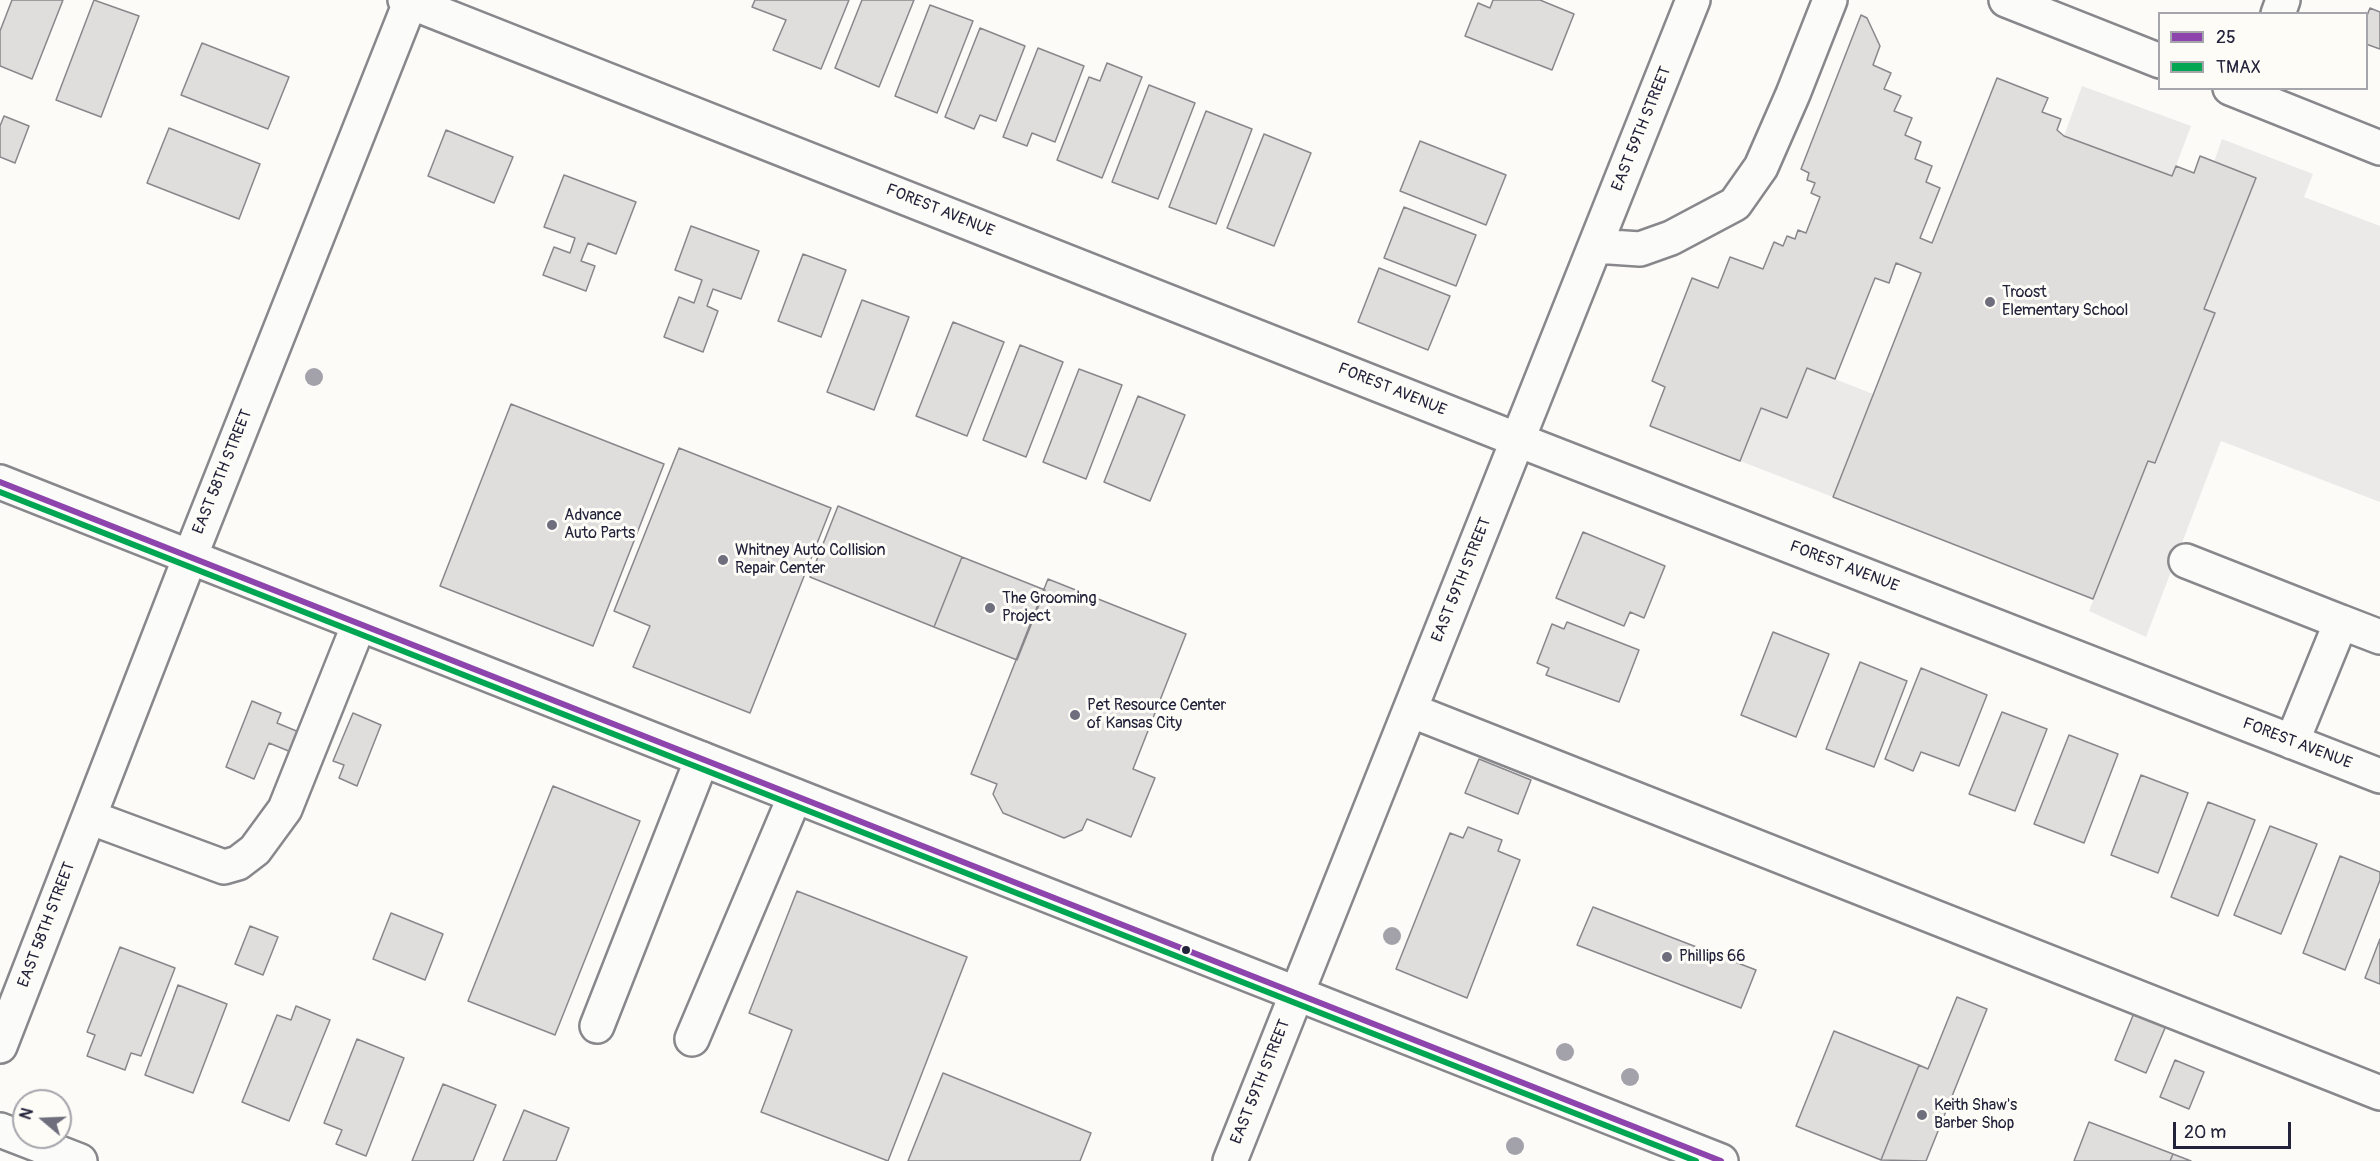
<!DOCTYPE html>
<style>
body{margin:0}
#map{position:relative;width:2380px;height:1161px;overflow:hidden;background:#fcfbf8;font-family:Pangolin,sans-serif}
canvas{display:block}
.legend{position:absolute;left:2158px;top:12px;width:210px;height:78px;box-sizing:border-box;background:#fdfcf7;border:2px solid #a5a5ac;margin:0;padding:8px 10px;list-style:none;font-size:18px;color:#22223b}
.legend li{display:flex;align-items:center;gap:12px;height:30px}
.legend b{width:30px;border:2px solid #a5a5ac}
.north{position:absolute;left:12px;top:1089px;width:60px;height:60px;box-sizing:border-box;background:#fdfcf7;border:2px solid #a5a5ac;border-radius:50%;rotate:289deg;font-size:16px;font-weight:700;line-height:24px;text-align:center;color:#22223b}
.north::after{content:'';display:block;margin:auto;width:21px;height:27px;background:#6e6e7d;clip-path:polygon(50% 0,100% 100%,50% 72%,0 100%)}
.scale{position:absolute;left:2173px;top:1122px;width:118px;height:27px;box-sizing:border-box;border:3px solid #22223b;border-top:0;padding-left:8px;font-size:18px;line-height:21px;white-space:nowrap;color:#22223b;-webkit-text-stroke:4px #fdfcf7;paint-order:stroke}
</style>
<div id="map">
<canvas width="2380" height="1161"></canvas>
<ul class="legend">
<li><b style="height:8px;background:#8e44ad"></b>25</li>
<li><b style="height:8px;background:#00a651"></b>TMAX</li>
</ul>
<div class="north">N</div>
<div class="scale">20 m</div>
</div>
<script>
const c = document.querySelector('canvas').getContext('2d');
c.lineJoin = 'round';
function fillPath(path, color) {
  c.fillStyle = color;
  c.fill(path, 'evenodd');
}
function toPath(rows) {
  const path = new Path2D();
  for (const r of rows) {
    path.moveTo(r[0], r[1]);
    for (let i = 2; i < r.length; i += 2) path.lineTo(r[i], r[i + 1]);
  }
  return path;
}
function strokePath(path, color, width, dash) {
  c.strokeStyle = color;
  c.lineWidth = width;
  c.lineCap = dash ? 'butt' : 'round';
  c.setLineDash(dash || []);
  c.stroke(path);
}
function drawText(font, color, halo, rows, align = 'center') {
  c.font = font + ' Pangolin,sans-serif';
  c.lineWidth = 6;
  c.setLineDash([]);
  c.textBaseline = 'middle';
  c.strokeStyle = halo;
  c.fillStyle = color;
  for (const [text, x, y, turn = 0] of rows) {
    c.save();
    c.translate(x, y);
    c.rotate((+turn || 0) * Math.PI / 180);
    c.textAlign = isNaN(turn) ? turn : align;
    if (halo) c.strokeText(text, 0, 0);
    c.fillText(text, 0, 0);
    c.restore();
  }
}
const green = toPath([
 [2082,86,2191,126,2172,176,2064,136],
 [2222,139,2313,174,2304,197,2380,226,2380,502,2221,441,2146,637,2089,611,2148,461,2156,463,2215,313,2204,309,2256,179,2214,162],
 [1807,368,1873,394,1833,497,1740,461,1761,408,1787,417]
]);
const building = toPath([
 [12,0,63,0,32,79,0,66,0,31,12,0],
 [94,0,139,16,101,117,56,100,94,0],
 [755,0,849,0,821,69,773,50,786,20,752,7,755,0],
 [862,0,914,0,879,87,835,68,862,0],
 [1493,0,1540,0,1574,14,1552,70,1465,36,1478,3,1490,8,1493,0],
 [930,5,973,21,937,113,895,96,930,5],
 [2370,8,2380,12,2380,49,2366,44,2366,18,2370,8],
 [1861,15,1867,18,1880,46,1873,65,1891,73,1884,89,1901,96,1894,111,1912,118,1905,135,1921,142,1915,159,1932,166,1926,182,1940,188,1920,238,1932,243,1997,78,2048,98,2042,112,2061,119,2057,130,2064,136,2172,176,2176,166,2194,173,2200,156,2256,178,2204,309,2215,313,2155,463,2148,461,2093,599,1833,497,1921,273,1896,263,1889,283,1875,278,1835,379,1807,368,1787,418,1761,408,1740,461,1650,426,1665,387,1652,381,1692,278,1718,288,1730,257,1763,269,1774,242,1783,246,1787,236,1795,239,1798,230,1806,233,1820,197,1811,193,1815,183,1807,180,1809,173,1801,169,1861,15],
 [980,28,1025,46,996,121,980,115,974,129,945,117,980,28],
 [202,43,289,77,268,129,181,95,202,43],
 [1038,48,1084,66,1055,142,1032,133,1027,146,1003,137,1038,48],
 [1107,63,1142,77,1102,178,1057,160,1089,77,1100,81,1107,63],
 [1149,85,1195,103,1158,199,1112,182,1149,85],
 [1206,111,1252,129,1216,224,1169,207,1206,111],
 [4,116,29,126,15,163,0,157,0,126,4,116],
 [169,128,260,164,239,219,147,183,169,128],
 [446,130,513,157,494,203,428,176,446,130],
 [1264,134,1311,153,1274,246,1227,228,1264,134],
 [1420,141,1506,175,1486,225,1400,191,1420,141],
 [564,175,636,202,616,254,588,243,581,261,595,266,586,291,543,275,554,247,570,253,575,238,544,227,564,175],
 [1404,207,1476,235,1456,286,1384,258,1404,207],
 [691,226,759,251,741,299,713,289,707,306,718,311,703,352,664,337,679,297,694,303,702,280,675,270,691,226],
 [803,254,846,270,821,337,778,321,803,254],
 [1379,268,1450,296,1428,350,1358,322,1379,268],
 [862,300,909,317,874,410,827,392,862,300],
 [953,322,1004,342,967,436,916,416,953,322],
 [1020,345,1063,362,1026,457,983,440,1020,345],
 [1079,369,1122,385,1086,479,1043,462,1079,369],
 [1138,396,1185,415,1150,501,1104,482,1138,396],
 [511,404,664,464,593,646,440,586,511,404],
 [679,448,831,508,750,713,633,667,650,626,614,611,679,448],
 [838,506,962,557,934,627,810,577,838,506],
 [1583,532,1665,566,1644,618,1630,612,1624,626,1556,598,1583,532],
 [962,557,1045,590,1017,660,934,627,962,557],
 [1048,579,1186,634,1133,769,1155,778,1131,837,1087,819,1082,830,1064,838,1003,813,993,794,997,784,971,774,1048,579],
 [1567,622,1639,650,1619,702,1546,675,1549,668,1537,663,1552,624,1564,629,1567,622],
 [1773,632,1829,654,1796,737,1741,715,1773,632],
 [1860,662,1907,681,1874,767,1826,749,1860,662],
 [1921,668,1987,695,1959,766,1921,752,1913,771,1885,759,1921,668],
 [252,701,281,713,277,723,299,732,291,752,269,743,254,779,226,767,252,701],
 [2002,712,2047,729,2015,811,1969,794,2002,712],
 [353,713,381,725,357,786,339,778,344,765,333,761,353,713],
 [2069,735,2118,754,2084,843,2034,824,2069,735],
 [1479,759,1531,780,1518,814,1465,793,1479,759],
 [2141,775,2188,793,2158,873,2111,855,2141,775],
 [553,786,640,821,555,1035,468,1001,553,786],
 [2208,802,2255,820,2218,916,2171,897,2208,802],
 [2270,826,2317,844,2281,934,2234,915,2270,826],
 [1468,827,1502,840,1498,851,1520,860,1467,998,1396,969,1450,833,1463,838,1468,827],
 [2340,856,2380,872,2380,880,2345,970,2303,953,2340,856],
 [797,891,967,957,888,1161,761,1112,792,1030,749,1013,797,891],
 [1593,907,1756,970,1741,1008,1577,945,1593,907],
 [391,913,443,934,425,980,373,959,391,913],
 [250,926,278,937,263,975,235,964,250,926],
 [2380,939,2380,984,2365,978,2380,939],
 [120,947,175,968,141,1056,131,1053,125,1070,87,1056,95,1035,87,1032,120,947],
 [178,985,227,1004,193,1093,145,1075,178,985],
 [1957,997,1987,1009,1926,1161,1881,1160,1919,1065,1928,1069,1957,997],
 [296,1006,330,1020,289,1121,242,1102,277,1015,291,1020,296,1006],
 [2136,1008,2168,1021,2146,1073,2115,1060,2136,1008],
 [1834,1031,1919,1065,1881,1160,1796,1126,1834,1031],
 [357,1039,404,1058,366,1156,336,1144,342,1130,324,1123,357,1039],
 [2175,1060,2204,1072,2189,1109,2160,1097,2175,1060],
 [943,1073,1091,1133,1080,1161,908,1161,943,1073],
 [443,1084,496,1105,473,1161,412,1161,443,1084],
 [524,1110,569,1128,556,1161,503,1161,524,1110],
 [2089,1122,2173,1154,2170,1161,2074,1161,2089,1122],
 [2173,1154,2191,1161,2170,1161,2173,1154]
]);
const minor = toPath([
 [405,0,1518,440,2380,776],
 [2006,0,2160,61],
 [2278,14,2283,0],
 [2230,88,2380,148],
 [1595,246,1640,249,1671,238,1735,204,1761,167,1793,94,1830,0],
 [2186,561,2341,622,2292,742],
 [2341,622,2380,637],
 [1410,710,2380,1093],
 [89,817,224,867,238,863,255,850,285,809,359,624],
 [597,1026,702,759],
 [692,1039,795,796],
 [0,1046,190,557,411,0],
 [0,1130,80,1161],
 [1230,1161,1693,0]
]);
const major = toPath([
 [0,482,1721,1161]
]);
const bus1 = toPath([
 [0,482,1721,1161]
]);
const bus2 = toPath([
 [0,492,1696,1161]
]);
const trees = [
 [314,377],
 [1392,936],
 [1565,1052],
 [1630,1077],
 [1515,1146]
];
const markers = [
 [1990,302,6,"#6e6e7d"],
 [552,525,6,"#6e6e7d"],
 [723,560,6,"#6e6e7d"],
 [990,608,6,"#6e6e7d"],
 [1075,715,6,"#6e6e7d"],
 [1186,950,5,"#22223b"],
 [1667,957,6,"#6e6e7d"],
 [1922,1115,6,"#6e6e7d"]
];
const streetNames = [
 ["EAST 59TH STREET",1642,129,-68],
 ["FOREST AVENUE",940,211,22],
 ["FOREST AVENUE",1392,390,22],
 ["EAST 58TH STREET",223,472,-68],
 ["FOREST AVENUE",1844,567,21],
 ["EAST 59TH STREET",1462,580,-68],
 ["FOREST AVENUE",2297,744,21],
 ["EAST 58TH STREET",47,925,-69],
 ["EAST 59TH STREET",1261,1082,-68]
];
const poiNames = [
 ["Troost",2002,293],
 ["Elementary School",2002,311],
 ["Advance",564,516],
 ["Auto Parts",564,534],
 ["Whitney Auto Collision",735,551],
 ["Repair Center",735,569],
 ["The Grooming",1002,599],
 ["Project",1002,617],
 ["Pet Resource Center",1087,706],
 ["of Kansas City",1087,724],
 ["Phillips 66",1679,957],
 ["Keith Shaw's",1934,1106],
 ["Barber Shop",1934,1124]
];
fillPath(green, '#ebeae8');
fillPath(building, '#dfdedd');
strokePath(building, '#88888c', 1.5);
strokePath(minor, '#88888c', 38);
strokePath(major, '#88888c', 38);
strokePath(minor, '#fbfbf9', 33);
strokePath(major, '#fbfbf9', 33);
strokePath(bus1, '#8e44ad', 6);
strokePath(bus2, '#00a651', 6);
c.fillStyle = '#a3a2aa';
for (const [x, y] of trees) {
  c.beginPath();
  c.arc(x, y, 9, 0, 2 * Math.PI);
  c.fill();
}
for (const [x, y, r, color] of markers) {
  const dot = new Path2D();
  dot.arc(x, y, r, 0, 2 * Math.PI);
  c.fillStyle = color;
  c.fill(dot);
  strokePath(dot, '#fdfcf7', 2);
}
drawText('16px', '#22223b', '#fdfcf7', streetNames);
drawText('16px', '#22223b', '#fdfcf7', poiNames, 'left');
</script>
